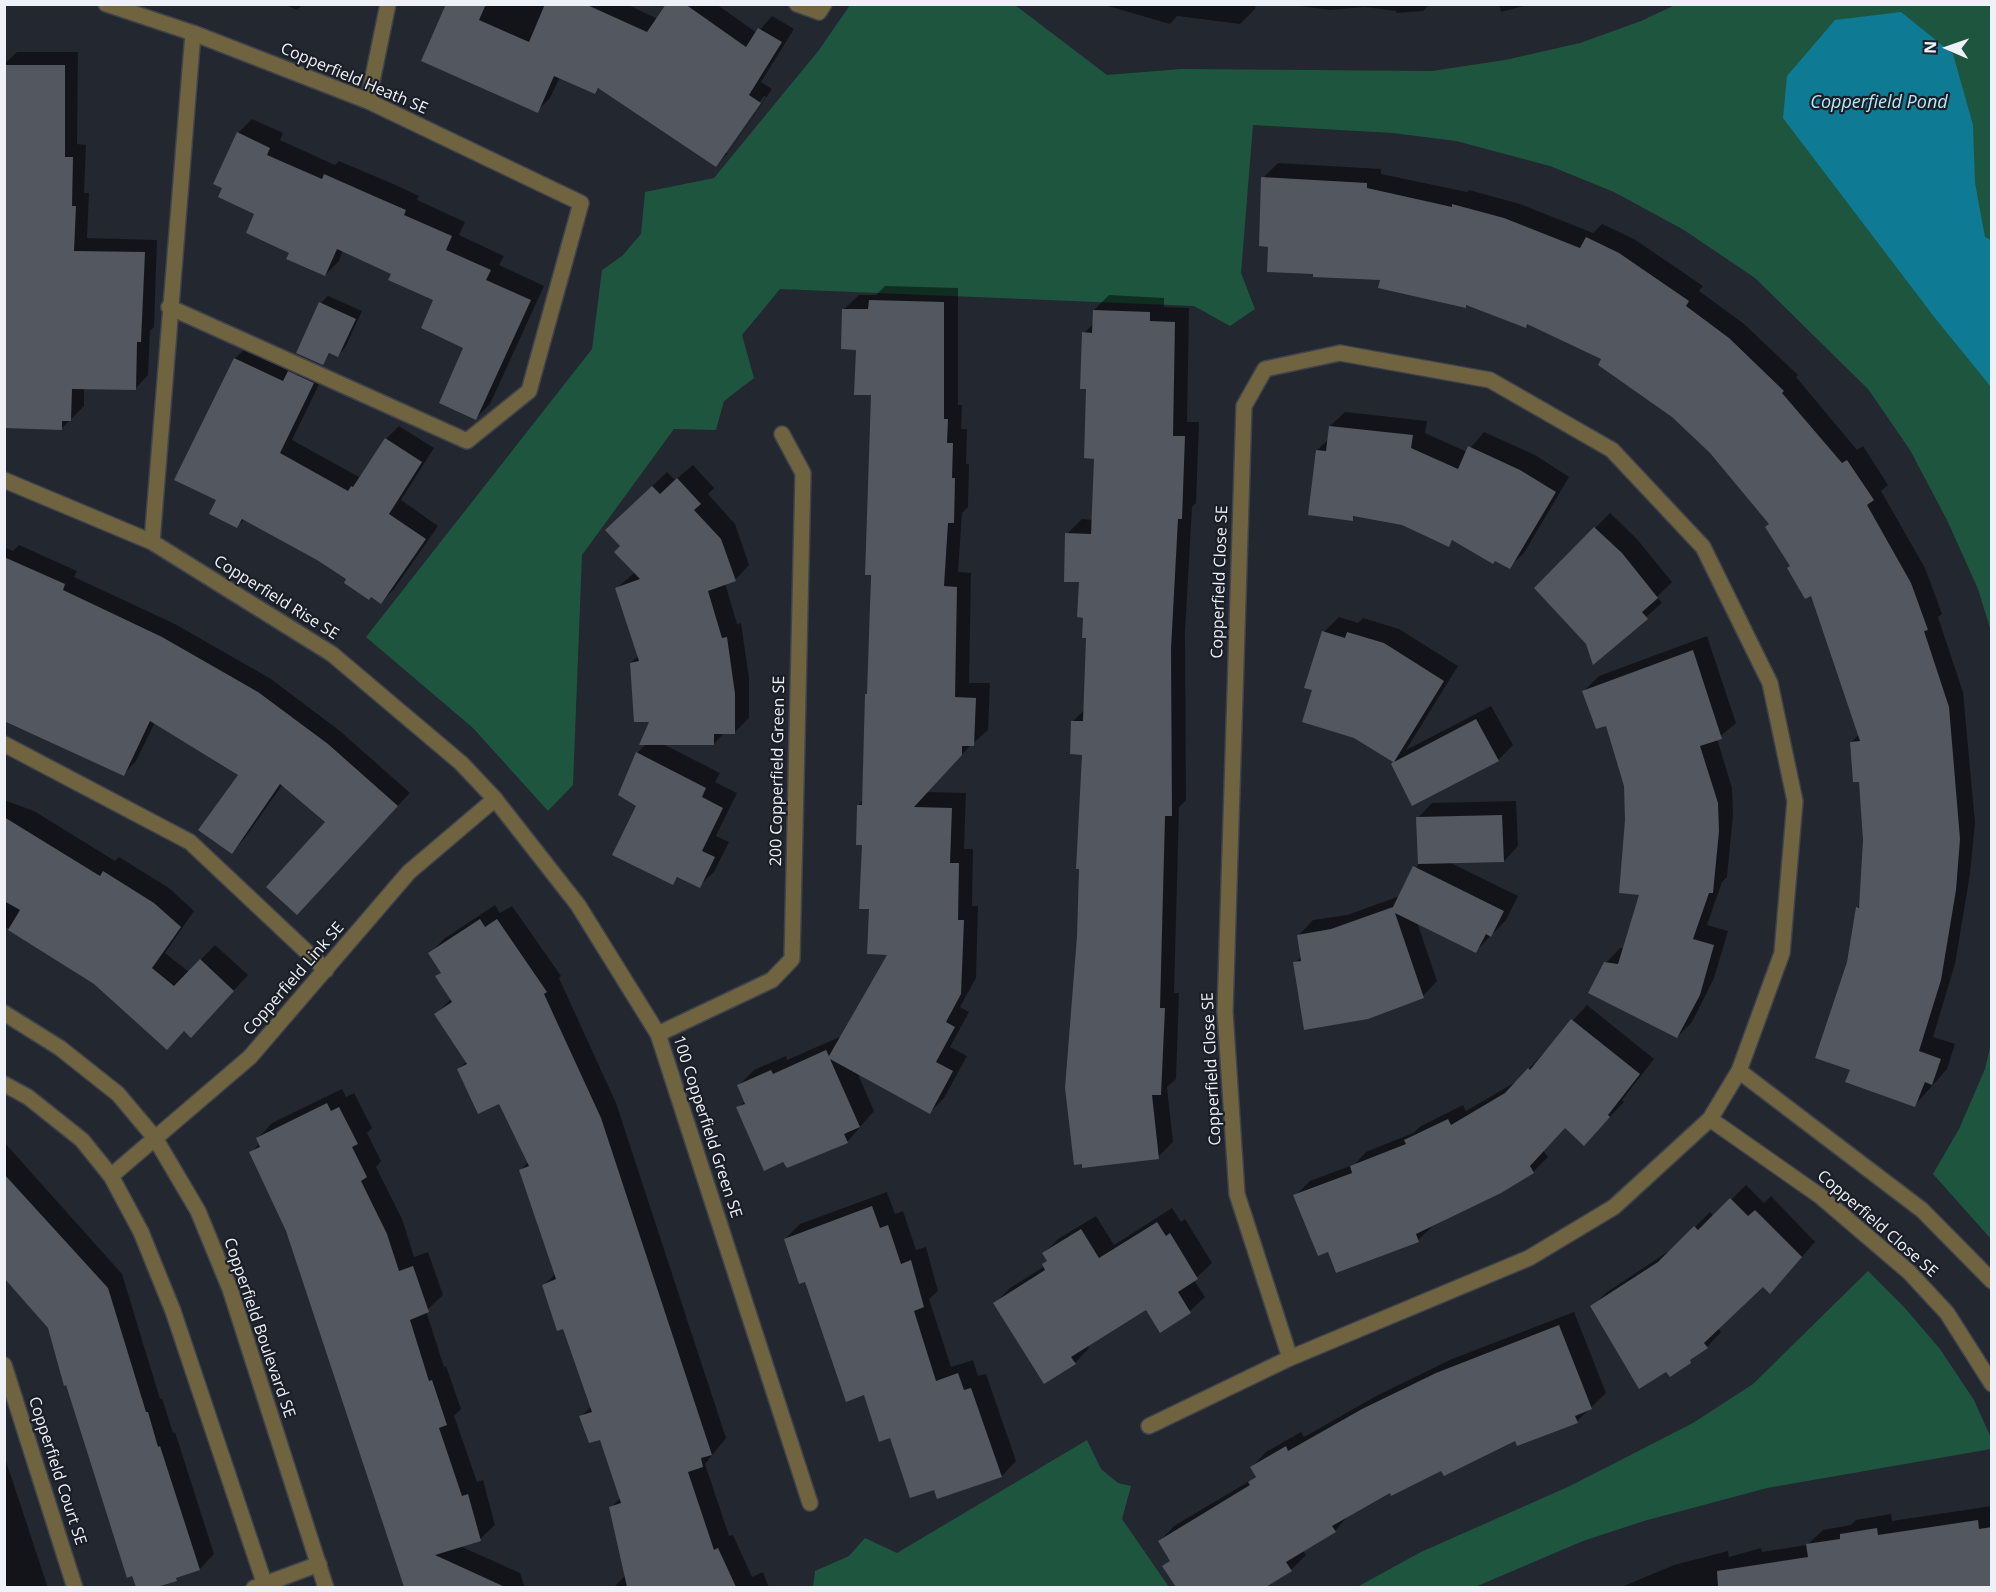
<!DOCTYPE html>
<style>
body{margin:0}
#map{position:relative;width:1996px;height:1592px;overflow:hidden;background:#232730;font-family:"Open Sans",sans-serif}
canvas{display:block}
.frame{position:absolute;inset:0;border:6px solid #eef1f7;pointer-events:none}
.north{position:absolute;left:1918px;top:18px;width:60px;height:60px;-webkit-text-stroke:4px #1a1e26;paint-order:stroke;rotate:272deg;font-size:16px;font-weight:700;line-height:24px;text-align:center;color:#eef1f7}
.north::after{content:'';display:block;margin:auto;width:21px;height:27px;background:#eef1f7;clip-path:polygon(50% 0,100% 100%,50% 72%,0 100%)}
</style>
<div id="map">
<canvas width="1996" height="1592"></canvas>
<div class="frame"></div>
<div class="north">N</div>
</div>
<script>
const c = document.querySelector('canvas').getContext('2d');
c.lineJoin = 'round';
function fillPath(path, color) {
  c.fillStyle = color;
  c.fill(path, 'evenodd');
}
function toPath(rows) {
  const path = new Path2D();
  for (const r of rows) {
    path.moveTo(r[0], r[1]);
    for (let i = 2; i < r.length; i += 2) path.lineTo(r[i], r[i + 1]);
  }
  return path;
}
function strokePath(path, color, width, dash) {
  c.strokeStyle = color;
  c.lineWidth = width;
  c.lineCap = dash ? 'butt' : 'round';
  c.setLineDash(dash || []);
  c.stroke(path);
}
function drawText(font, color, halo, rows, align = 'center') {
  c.font = font + ' "Open Sans",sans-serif';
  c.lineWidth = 4.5;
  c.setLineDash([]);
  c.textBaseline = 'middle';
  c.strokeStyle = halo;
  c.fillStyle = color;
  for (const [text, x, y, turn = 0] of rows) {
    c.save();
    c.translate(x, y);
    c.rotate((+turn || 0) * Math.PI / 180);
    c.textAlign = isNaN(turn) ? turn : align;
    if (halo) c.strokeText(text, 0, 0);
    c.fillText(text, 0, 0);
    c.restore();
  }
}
const green = toPath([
 [850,5,1015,5,1107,75,1181,69,1432,71,1505,60,1580,43,1641,21,1675,5,1991,5,1991,631,1978,589,1947,520,1910,450,1868,389,1755,278,1684,230,1614,192,1550,166,1456,141,1393,133,1253,125,1241,273,1255,309,1230,326,1194,306,780,289,742,335,754,378,724,401,716,430,674,429,582,555,573,785,548,811,473,728,366,637,592,349,602,270,622,256,641,234,645,192,714,178,819,50],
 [1991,1043,1992,1239,1991,1239,1933,1174,1959,1129,1985,1069],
 [1868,1271,1904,1307,1940,1349,1974,1400,1991,1438,1991,1449,1767,1488,1644,1521,1583,1541,1475,1587,1357,1587,1421,1552,1570,1486,1693,1423,1753,1384],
 [1087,1440,1101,1469,1118,1483,1131,1486,1122,1519,1169,1587,813,1587,815,1571,849,1556,865,1538,897,1553]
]);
const water = toPath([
 [1901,12,1953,54,1973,125,1975,183,1985,237,1991,240,1991,387,1935,318,1783,118,1787,76,1835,20]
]);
const shadow = toPath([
 [284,4,303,4,297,10],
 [448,4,626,4,658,19,668,4,716,4,757,33,772,16,794,29,761,82,772,89,729,152,716,165,600,87,595,92,560,77,550,98,537,111],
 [764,96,766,97,728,153,724,153],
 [1101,4,1256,4,1255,9,1240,24,1177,16,1170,24],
 [1285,4,1445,4,1428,6,1423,11,1397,13,1396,11,1365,7,1330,10],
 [1499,4,1531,4,1501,12],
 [17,52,78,52,77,144,86,145,84,193,89,193,87,238,157,240,154,327,150,331,148,375,135,389,84,388,84,406,62,428,4,127,4,64],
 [252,119,283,133,280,140,335,165,339,161,391,183,419,196,417,200,465,222,459,235,504,256,499,265,544,286,490,404,476,418,465,347,435,300,393,273,343,250,339,261,325,275,291,252,256,213,238,133],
 [1278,163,1381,169,1381,174,1467,192,1469,190,1520,204,1593,233,1602,224,1634,239,1703,286,1699,291,1744,324,1798,375,1796,377,1857,450,1863,446,1888,485,1881,491,1925,568,1942,614,1938,617,1963,692,1975,823,1970,874,1955,964,1933,1037,1955,1044,1947,1069,1915,1105,1852,1069,1848,962,1857,908,1860,904,1865,840,1860,780,1851,742,1860,734,1812,593,1792,566,1770,524,1711,452,1673,416,1604,359,1529,323,1525,326,1468,304,1465,307,1382,278,1314,272,1270,245,1263,178],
 [885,286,958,288,958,405,962,405,961,429,967,429,966,464,969,464,968,507,962,513,958,572,971,573,969,683,990,683,988,730,971,745,926,792,966,793,964,849,973,849,972,906,978,906,976,978,960,1007,969,1012,950,1047,967,1056,944,1098,930,1112,857,1072,874,1111,847,1142,787,1166,738,1108,745,1101,739,1085,754,1070,786,1056,787,1060,842,1036,890,953,871,908,858,806,863,800,866,695,869,692,873,394,844,309,859,295,876,295],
 [1109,295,1164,298,1164,307,1189,308,1187,422,1199,422,1196,503,1192,507,1185,633,1186,800,1179,807,1174,993,1179,993,1176,1079,1167,1087,1173,1142,1158,1157,1078,936,1084,753,1073,721,1085,709,1088,637,1080,580,1067,534,1082,519,1093,520,1096,457,1084,333,1094,323,1094,310],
 [328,296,362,311,345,348,338,355,331,352,322,364,321,303],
 [248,346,326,370,292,440,361,478,386,439,399,426,434,448,401,500,438,526,394,589,381,602,318,559,245,519,237,526,218,500,176,480,235,358],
 [1345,412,1427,421,1425,433,1467,452,1484,432,1535,455,1569,477,1524,553,1509,567,1454,539,1449,545,1402,523,1356,515,1352,519,1317,450,1329,439,1330,426],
 [693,465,714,488,708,494,735,524,749,565,735,580,725,583,737,624,741,623,749,678,749,718,734,733,724,733,714,744,663,744,720,773,715,782,737,793,716,836,729,842,714,872,699,886,679,876,672,883,637,753,646,744,651,720,631,663,639,655,617,588,635,572,622,546,622,515,667,472,675,480],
 [1610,513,1636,538,1672,582,1657,597,1662,603,1594,663,1588,644,1536,588],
 [19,545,77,571,74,577,175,624,271,679,340,731,410,793,309,900,327,822,283,784,244,839,232,852,240,774,155,722,136,761,124,774,4,720,4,547,13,551],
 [1339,617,1358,623,1363,618,1399,629,1458,666,1406,750,1491,706,1513,745,1498,760,1392,764,1395,762,1355,737,1314,689,1324,632],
 [1707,636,1736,723,1717,739,1732,788,1733,815,1727,877,1722,882,1707,925,1728,931,1714,978,1692,1022,1677,1037,1606,963,1620,948,1625,948,1641,894,1627,820,1625,786,1607,724,1584,691,1599,676],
 [4,800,34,811,115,861,119,857,169,888,194,911,165,953,189,972,215,945,248,975,206,1021,185,1030,95,983,4,926],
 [1516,801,1518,846,1504,861,1449,862,1518,896,1506,920,1476,951,1417,922,1437,981,1423,996,1295,963,1302,956,1299,935,1313,920,1347,915,1400,896,1419,863,1418,818,1432,803],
 [495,905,500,913,512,906,561,976,559,978,616,1103,726,1438,705,1464,729,1536,733,1535,752,1577,763,1572,769,1588,615,1586,626,1575,611,1508,621,1497,601,1438,581,1416,592,1406,564,1328,543,1286,555,1274,521,1170,528,1162,500,1102,459,1069,467,1061,436,1014,452,998,437,976,442,972,430,953,445,938],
 [1587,1005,1654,1059,1622,1100,1624,1102,1598,1129,1565,1127,1543,1150,1548,1157,1533,1172,1433,1226,1418,1240,1328,1250,1295,1196,1310,1181,1355,1164,1366,1152,1413,1133,1421,1126,1463,1105,1466,1111,1519,1080],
 [342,1089,346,1097,354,1093,372,1128,367,1133,381,1161,376,1167,402,1219,414,1257,428,1252,443,1295,426,1311,444,1367,446,1366,461,1409,454,1416,477,1482,483,1480,495,1525,480,1539,460,1546,520,1573,525,1588,411,1588,287,1230,251,1153,260,1143,258,1138,272,1123],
 [4,1142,122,1274,160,1399,162,1398,173,1433,175,1432,214,1554,200,1569,137,1588,49,1327,4,1276],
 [1746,1185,1764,1203,1771,1196,1815,1242,1784,1277,1763,1285,1718,1328,1721,1332,1707,1347,1592,1307,1607,1292,1675,1247,1710,1212,1714,1217],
 [887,1192,895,1214,903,1211,916,1250,926,1247,938,1291,929,1299,951,1367,973,1360,978,1376,986,1374,1016,1461,1002,1476,938,1497,935,1488,891,1436,865,1394,785,1239,800,1224],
 [1172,1208,1181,1222,1185,1219,1212,1263,1194,1280,1205,1297,1190,1311,1161,1330,1146,1307,1087,1345,1089,1348,1075,1363,995,1303,1010,1288,1045,1266,1048,1260,1044,1253,1058,1239,1096,1216,1114,1245],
 [1574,1312,1606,1393,1577,1421,1516,1439,1390,1491,1349,1515,1335,1531,1302,1550,1306,1555,1291,1570,1265,1588,1177,1588,1164,1567,1171,1560,1160,1541,1174,1526,1253,1479,1257,1475,1252,1467,1266,1452,1301,1432,1304,1437,1378,1395,1452,1359],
 [4,1455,48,1588,4,1588],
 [1992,1506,1992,1588,1619,1588,1674,1565,1728,1551,1729,1557,1761,1548,1762,1552,1807,1545,1823,1530,1851,1525,1856,1520,1891,1514,1892,1521]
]);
const building = toPath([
 [446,4,486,4,479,20,529,42,545,4,585,4,647,32,666,4,685,4,746,47,758,28,782,42,749,95,761,103,716,167,598,88,595,94,554,76,538,113,421,61],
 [4,65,65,65,65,157,73,157,72,206,76,206,74,251,145,252,141,342,137,342,136,390,72,389,71,421,62,421,62,430,4,428],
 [237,132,270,148,267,155,322,179,324,174,376,197,406,210,404,215,452,236,446,250,491,270,486,280,531,300,476,420,439,403,463,348,421,328,433,300,388,280,391,274,337,249,325,276,286,259,289,253,246,233,254,214,218,197,222,188,213,184],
 [1261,177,1367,183,1367,188,1452,207,1452,204,1504,218,1580,248,1586,237,1619,253,1689,301,1686,306,1729,338,1784,391,1782,393,1842,463,1847,460,1874,500,1867,505,1911,583,1928,630,1924,631,1949,707,1960,839,1956,890,1941,980,1919,1051,1941,1059,1932,1085,1925,1082,1915,1107,1845,1082,1850,1070,1815,1058,1847,962,1856,907,1859,908,1863,840,1859,782,1853,782,1850,742,1860,741,1811,596,1805,599,1787,568,1790,566,1765,527,1769,524,1710,453,1672,417,1598,365,1601,359,1527,324,1526,328,1466,305,1466,308,1378,288,1380,280,1313,277,1313,274,1267,272,1268,247,1259,246],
 [869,300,944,302,944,419,948,419,947,443,953,443,952,478,955,478,954,523,948,523,944,586,957,587,955,697,976,698,974,746,962,746,962,755,914,807,952,808,950,863,959,863,958,920,964,920,961,994,946,1022,955,1027,936,1062,953,1071,930,1114,830,1059,860,1127,844,1134,848,1143,787,1168,783,1162,764,1171,736,1107,745,1104,737,1085,771,1070,773,1074,826,1050,829,1056,887,955,867,954,869,909,859,909,862,845,856,845,857,805,862,805,865,694,867,694,871,575,865,575,871,395,854,395,856,350,841,349,842,309,868,309],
 [319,302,356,319,338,357,329,353,323,365,296,353],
 [1093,310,1150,312,1150,321,1175,322,1173,436,1185,436,1182,519,1178,519,1171,649,1172,816,1165,816,1160,1008,1165,1008,1161,1095,1152,1095,1159,1159,1082,1168,1082,1164,1074,1165,1065,1088,1077,936,1079,869,1076,869,1082,755,1070,754,1071,721,1083,721,1086,638,1082,638,1083,618,1077,617,1079,582,1064,582,1065,533,1091,534,1094,459,1084,458,1086,389,1080,389,1082,332,1092,333],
 [234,358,283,381,288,371,314,383,280,453,348,491,351,486,353,487,385,438,422,462,389,514,426,539,381,604,371,597,369,600,344,583,346,579,317,560,242,519,237,528,209,514,216,500,174,480],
 [1329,426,1413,435,1411,448,1458,469,1468,446,1520,470,1556,492,1510,569,1495,561,1493,564,1452,540,1449,547,1402,525,1353,516,1353,521,1308,515,1316,450,1326,451],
 [677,478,701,504,694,510,721,539,736,581,708,591,722,638,727,637,735,694,735,734,714,734,714,745,639,745,649,722,634,722,630,663,639,661,615,588,640,579,614,552,620,546,605,530,652,486,660,494],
 [1594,527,1622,553,1658,598,1642,612,1648,619,1593,665,1586,644,1534,588],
 [4,557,65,584,63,590,162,637,258,692,328,744,398,806,297,915,266,887,325,822,280,784,232,854,198,830,238,775,150,721,124,776,4,721],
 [1322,631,1345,638,1347,632,1384,643,1444,681,1394,762,1476,719,1499,761,1412,806,1391,764,1393,762,1354,738,1302,722,1312,690,1304,688],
 [1693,650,1722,739,1700,746,1718,803,1719,831,1713,893,1709,893,1693,939,1714,945,1700,995,1677,1038,1588,993,1604,962,1618,964,1639,895,1619,893,1625,820,1624,786,1606,726,1596,729,1582,691],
 [636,752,706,788,702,797,723,808,702,851,715,857,700,888,677,877,673,885,612,855,636,806,618,795],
 [1502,815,1504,862,1418,864,1416,817],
 [4,817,100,876,103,871,154,903,181,927,152,968,174,986,200,959,234,991,191,1038,184,1031,167,1050,94,984,8,930,20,910,4,901],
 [1413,866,1504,911,1491,937,1486,934,1476,953,1395,913,1424,998,1368,1019,1304,1030,1293,962,1301,961,1297,935,1331,929,1393,907],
 [480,919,485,927,497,919,547,992,544,994,601,1118,712,1455,701,1458,703,1467,688,1472,714,1550,718,1548,736,1587,627,1587,609,1507,621,1503,600,1440,589,1443,579,1416,592,1412,563,1329,557,1331,542,1285,556,1279,519,1170,529,1166,499,1104,478,1114,457,1069,467,1064,434,1014,452,1002,435,976,441,973,428,953],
 [1571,1019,1640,1074,1608,1115,1610,1117,1584,1146,1565,1128,1530,1166,1534,1173,1501,1193,1416,1234,1419,1242,1336,1273,1328,1252,1318,1256,1293,1195,1352,1173,1350,1166,1406,1144,1404,1140,1448,1119,1451,1125,1505,1093,1528,1068,1530,1070],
 [327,1103,331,1111,339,1107,358,1144,352,1147,367,1177,361,1181,387,1234,399,1271,413,1266,429,1312,410,1320,429,1381,432,1380,447,1425,439,1428,462,1496,468,1494,481,1541,435,1555,505,1587,404,1587,286,1231,249,1152,260,1147,256,1138],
 [4,1174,108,1288,146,1412,148,1412,158,1447,160,1446,200,1570,176,1578,177,1581,157,1587,136,1587,132,1576,127,1578,66,1385,64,1386,48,1328,4,1278],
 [1730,1198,1748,1216,1755,1210,1802,1257,1770,1294,1763,1287,1704,1343,1708,1348,1690,1360,1691,1363,1670,1377,1666,1372,1639,1389,1590,1306,1658,1262,1694,1226,1698,1230],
 [872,1206,880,1228,888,1225,901,1264,911,1260,924,1307,914,1311,936,1381,958,1373,964,1390,971,1388,1002,1477,937,1499,934,1490,910,1498,890,1438,879,1442,864,1395,846,1402,805,1282,799,1284,784,1239],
 [1157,1222,1166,1236,1170,1233,1198,1279,1178,1292,1191,1313,1160,1333,1146,1310,1071,1357,1076,1364,1044,1384,993,1303,1045,1270,1042,1264,1047,1261,1042,1253,1081,1229,1099,1258],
 [1559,1325,1592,1409,1575,1416,1578,1423,1517,1446,1515,1441,1444,1476,1441,1471,1391,1496,1390,1493,1332,1526,1336,1532,1286,1562,1292,1571,1266,1587,1176,1587,1162,1566,1170,1561,1158,1541,1250,1485,1248,1482,1256,1477,1250,1467,1286,1446,1288,1451,1362,1409,1436,1373],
 [1978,1520,1979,1529,1992,1527,1992,1587,1718,1587,1717,1571,1808,1557,1806,1544,1840,1539,1840,1534,1877,1528,1878,1535]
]);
const minor = toPath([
 [106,4,193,33,368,101,581,203,529,391,467,441,169,307],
 [797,4,819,12,824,4],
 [368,101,388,4],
 [1340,353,1490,380,1612,450,1703,547,1770,683,1795,801,1782,953,1739,1071,1710,1119,1614,1207,1529,1258,1290,1358,1237,1194,1225,1012,1244,406,1265,369,1340,353],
 [4,480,152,542,332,654,461,763,495,799,578,905,658,1034,810,1503],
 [152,542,193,33],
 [4,744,190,842,326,970],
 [4,1013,60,1048,118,1094,155,1138,198,1211,230,1289,326,1588],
 [658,1034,772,980,792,959,803,473,782,434],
 [1739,1071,1922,1210,1992,1281],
 [4,1084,28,1097,82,1140,111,1176,141,1232,173,1311,266,1588],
 [1710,1119,1820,1196,1909,1272,1947,1313,1992,1384],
 [111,1176,250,1057,409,872,495,799],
 [4,1365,75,1588],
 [1149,1426,1290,1358],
 [254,1588,319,1564]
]);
const streetNames = [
 ["Copperfield Heath SE",354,79,23],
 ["Copperfield Close SE",1220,582,-88],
 ["Copperfield Rise SE",276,598,32],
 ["200 Copperfield Green SE",778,771,-89],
 ["Copperfield Link SE",294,979,-49],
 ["Copperfield Close SE",1212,1069,-93],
 ["100 Copperfield Green SE",707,1127,72],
 ["Copperfield Close SE",1877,1224,41],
 ["Copperfield Boulevard SE",259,1328,71],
 ["Copperfield Court SE",57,1471,72]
];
const waterNames = [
 ["Copperfield Pond",1879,103]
];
fillPath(green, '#1e553f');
fillPath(water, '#0f7a94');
fillPath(shadow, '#0007');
fillPath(building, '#525760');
strokePath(minor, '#3f434c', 18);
strokePath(minor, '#6f6340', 15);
drawText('16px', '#eef1f7', '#1a1e26', streetNames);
drawText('italic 18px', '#b3e8fa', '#1a1e26', waterNames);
</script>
